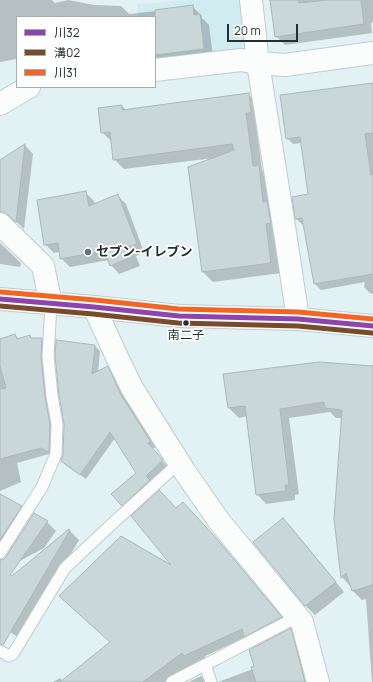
<!DOCTYPE html>
<meta charset="utf-8">
<style>
body{margin:0}
#map{position:relative;width:373px;height:682px;overflow:hidden;background:#e2f1f3;font-family:Manrope,"Noto Sans JP",sans-serif}
canvas{display:block}
.legend{position:absolute;left:16px;top:16px;width:140px;height:72px;box-sizing:border-box;background:#fff;border:1px solid #a7acac;margin:0;padding:5px 7px;list-style:none;font-size:12px;color:#232f30}
.legend li{display:flex;align-items:center;gap:8px;height:20px}
.legend b{width:20px;border:1px solid #a7acac}
.scale{position:absolute;left:227px;top:24px;width:71px;height:18px;box-sizing:border-box;border:2px solid #232f30;border-top:0;padding-left:5px;font-size:12px;line-height:14px;white-space:nowrap;color:#232f30;-webkit-text-stroke:3px #fff;paint-order:stroke}
</style>
<div id="map">
<canvas width="373" height="682"></canvas>
<ul class="legend">
<li><b style="height:5px;background:#8e44ad"></b>川32</li>
<li><b style="height:5px;background:#7a4b2a"></b>溝02</li>
<li><b style="height:5px;background:#f26522"></b>川31</li>
</ul>
<div class="scale">20 m</div>
</div>
<script>
const c = document.querySelector('canvas').getContext('2d');
c.lineJoin = 'round';
function fillPath(path, color) {
  c.fillStyle = color;
  c.fill(path, 'evenodd');
}
function toPath(rows) {
  const path = new Path2D();
  for (const r of rows) {
    path.moveTo(r[0], r[1]);
    for (let i = 2; i < r.length; i += 2) path.lineTo(r[i], r[i + 1]);
  }
  return path;
}
function strokePath(path, color, width, dash) {
  c.strokeStyle = color;
  c.lineWidth = width;
  c.lineCap = dash ? 'butt' : 'round';
  c.setLineDash(dash || []);
  c.stroke(path);
}
function drawText(font, color, halo, rows, align = 'center') {
  c.font = font + ' Manrope,"Noto Sans JP",sans-serif';
  c.lineWidth = 3.5;
  c.setLineDash([]);
  c.textBaseline = 'middle';
  c.strokeStyle = halo;
  c.fillStyle = color;
  for (const [text, x, y, turn = 0] of rows) {
    c.save();
    c.translate(x, y);
    c.rotate((+turn || 0) * Math.PI / 180);
    c.textAlign = isNaN(turn) ? turn : align;
    if (halo) c.strokeText(text, 0, 0);
    c.fillText(text, 0, 0);
    c.restore();
  }
}
const built = toPath([
 [192,0,243,0,247,42,236,55,155,63,155,17,138,17,137,4]
]);
const shadow = toPath([
 [0,0,52,0,55,3,68,0,94,5,121,6,129,14,193,7,202,16,202,18,209,25,213,58,155,63,155,17,17,17,17,59,0,62],
 [271,0,373,0,373,22,371,23,372,33,285,45,276,36],
 [373,84,373,294,370,293,364,287,365,282,321,290,315,284,304,224,303,225,296,219,309,195,302,143,293,144,287,138],
 [248,94,259,105,261,123,256,123,262,170,269,177,281,273,213,282,203,272,214,158,124,169,114,159,112,142,102,132,122,106,126,110],
 [25,145,33,154,24,229,18,223,12,220,5,220,0,224,0,161],
 [86,193,94,201,95,204,118,196,126,204,144,252,136,256,140,266,119,274,111,265,109,260,70,267,61,258,60,252,54,253,45,244],
 [0,243,21,263,20,267,0,264],
 [15,335,19,339,30,336,32,339,42,339,49,346,56,458,49,454,17,463,21,482,0,491,0,340],
 [94,345,100,351,98,372,107,367,113,373,127,401,156,447,152,449,167,466,151,482,128,510,122,505,138,473,115,438,86,479,67,466,62,461],
 [373,367,373,682,372,682,366,599,362,600,353,591,351,587,342,577,343,418,336,418,330,412,289,418,299,494,295,495,295,500,266,504,257,494,247,416,239,418,229,408],
 [0,495,21,507,28,514,0,559],
 [176,509,189,510,223,546,288,624,252,643,246,637,205,656,209,665,177,682,53,682,60,678,63,681,111,642,174,568],
 [283,519,292,528,344,592,315,615,306,606,254,542],
 [47,522,56,531,44,548,18,562],
 [69,530,79,540,21,639,0,626,0,594],
 [291,629,297,636,310,682,218,682,253,669],
 [201,676,207,682,189,682]
]);
const building = toPath([
 [270,0,299,0,299,3,327,0,361,0,364,24,275,37,270,0],
 [193,5,194,15,200,14,204,49,155,55,155,10,193,5],
 [373,83,373,133,365,134,371,175,373,174,373,274,314,284,302,218,295,219,292,197,308,194,300,137,286,139,280,95,373,83],
 [249,93,251,113,246,113,253,166,259,165,263,202,267,201,271,223,266,224,271,263,202,272,188,167,234,150,232,144,113,160,110,132,101,133,98,108,122,105,122,110,249,93],
 [25,144,16,222,8,215,3,212,0,212,0,160,25,144],
 [86,191,89,206,118,194,137,244,128,247,132,257,110,266,104,251,60,259,58,243,44,245,37,200,86,191],
 [15,334,17,339,30,335,31,338,42,338,41,357,45,397,50,424,49,452,41,448,0,459,0,389,6,388,0,366,0,339,15,334],
 [56,340,95,345,92,374,108,366,121,395,151,442,148,443,163,460,146,476,150,480,122,506,111,494,136,473,110,432,80,475,61,461,63,454,64,424,59,395,55,356,56,340],
 [319,362,373,366,373,585,352,591,346,573,341,578,334,519,342,410,325,408,324,402,280,409,289,485,285,485,286,491,256,495,245,406,228,408,223,374,319,362],
 [159,490,176,508,183,502,216,538,282,617,244,637,242,629,184,656,182,653,143,682,60,682,110,642,59,596,121,536,171,565,131,516,159,490],
 [0,494,22,506,0,540,0,494],
 [34,513,48,521,10,575,12,576,69,529,70,530,3,645,0,644,0,560,4,559,6,557,34,513],
 [283,518,336,582,305,606,253,542,283,518],
 [291,628,305,682,256,682,251,667,254,666,249,650,291,628]
]);
const service = toPath([
 [0,553,42,487,56,454,57,424,52,396,48,356,51,304],
 [0,651,9,656,13,654,65,568,114,522,179,463],
 [205,665,211,682],
 [172,682,297,617]
]);
const minor = toPath([
 [251,0,258,63,286,239,298,319],
 [155,70,241,60,258,63,285,65,373,53],
 [0,104,29,87],
 [0,224,43,266,51,304],
 [94,307,116,355,132,388,185,472,219,521,302,622,318,682]
]);
const trunk = toPath([
 [0,299,94,307,179,316,298,319,373,326]
]);
const bus1 = toPath([
 [0,299,94,307,179,316,298,319,373,326]
]);
const bus2 = toPath([
 [0,306,93,314,178,323,298,326,372,333]
]);
const bus3 = toPath([
 [1,292,95,300,179,309,298,312,373,319]
]);
const markers = [
 [88,252,4,"#667374"],
 [186,323,3.5,"#232f30"]
];
const busNames = [
 ["南二子",186,336]
];
const poiNames = [
 ["セブン-イレブン",96,252]
];
fillPath(built, '#d0ecf0');
fillPath(shadow, '#0003');
fillPath(building, '#cad7d9');
strokePath(building, '#abb7b8', 1);
strokePath(service, '#c0ccce', 13);
strokePath(minor, '#c0ccce', 24);
strokePath(trunk, '#c0ccce', 24);
strokePath(service, '#fbfdfd', 11);
strokePath(minor, '#fbfdfd', 22);
strokePath(trunk, '#fbfdfd', 22);
strokePath(bus1, '#8e44ad', 5);
strokePath(bus2, '#7a4b2a', 5);
strokePath(bus3, '#f26522', 5);
for (const [x, y, r, color] of markers) {
  const dot = new Path2D();
  dot.arc(x, y, r, 0, 2 * Math.PI);
  c.fillStyle = color;
  c.fill(dot);
  strokePath(dot, '#fff', 1.5);
}
drawText('12px', '#232f30', '#fff', busNames);
drawText('bold 13px', '#232f30', '#fff', poiNames, 'left');
</script>
